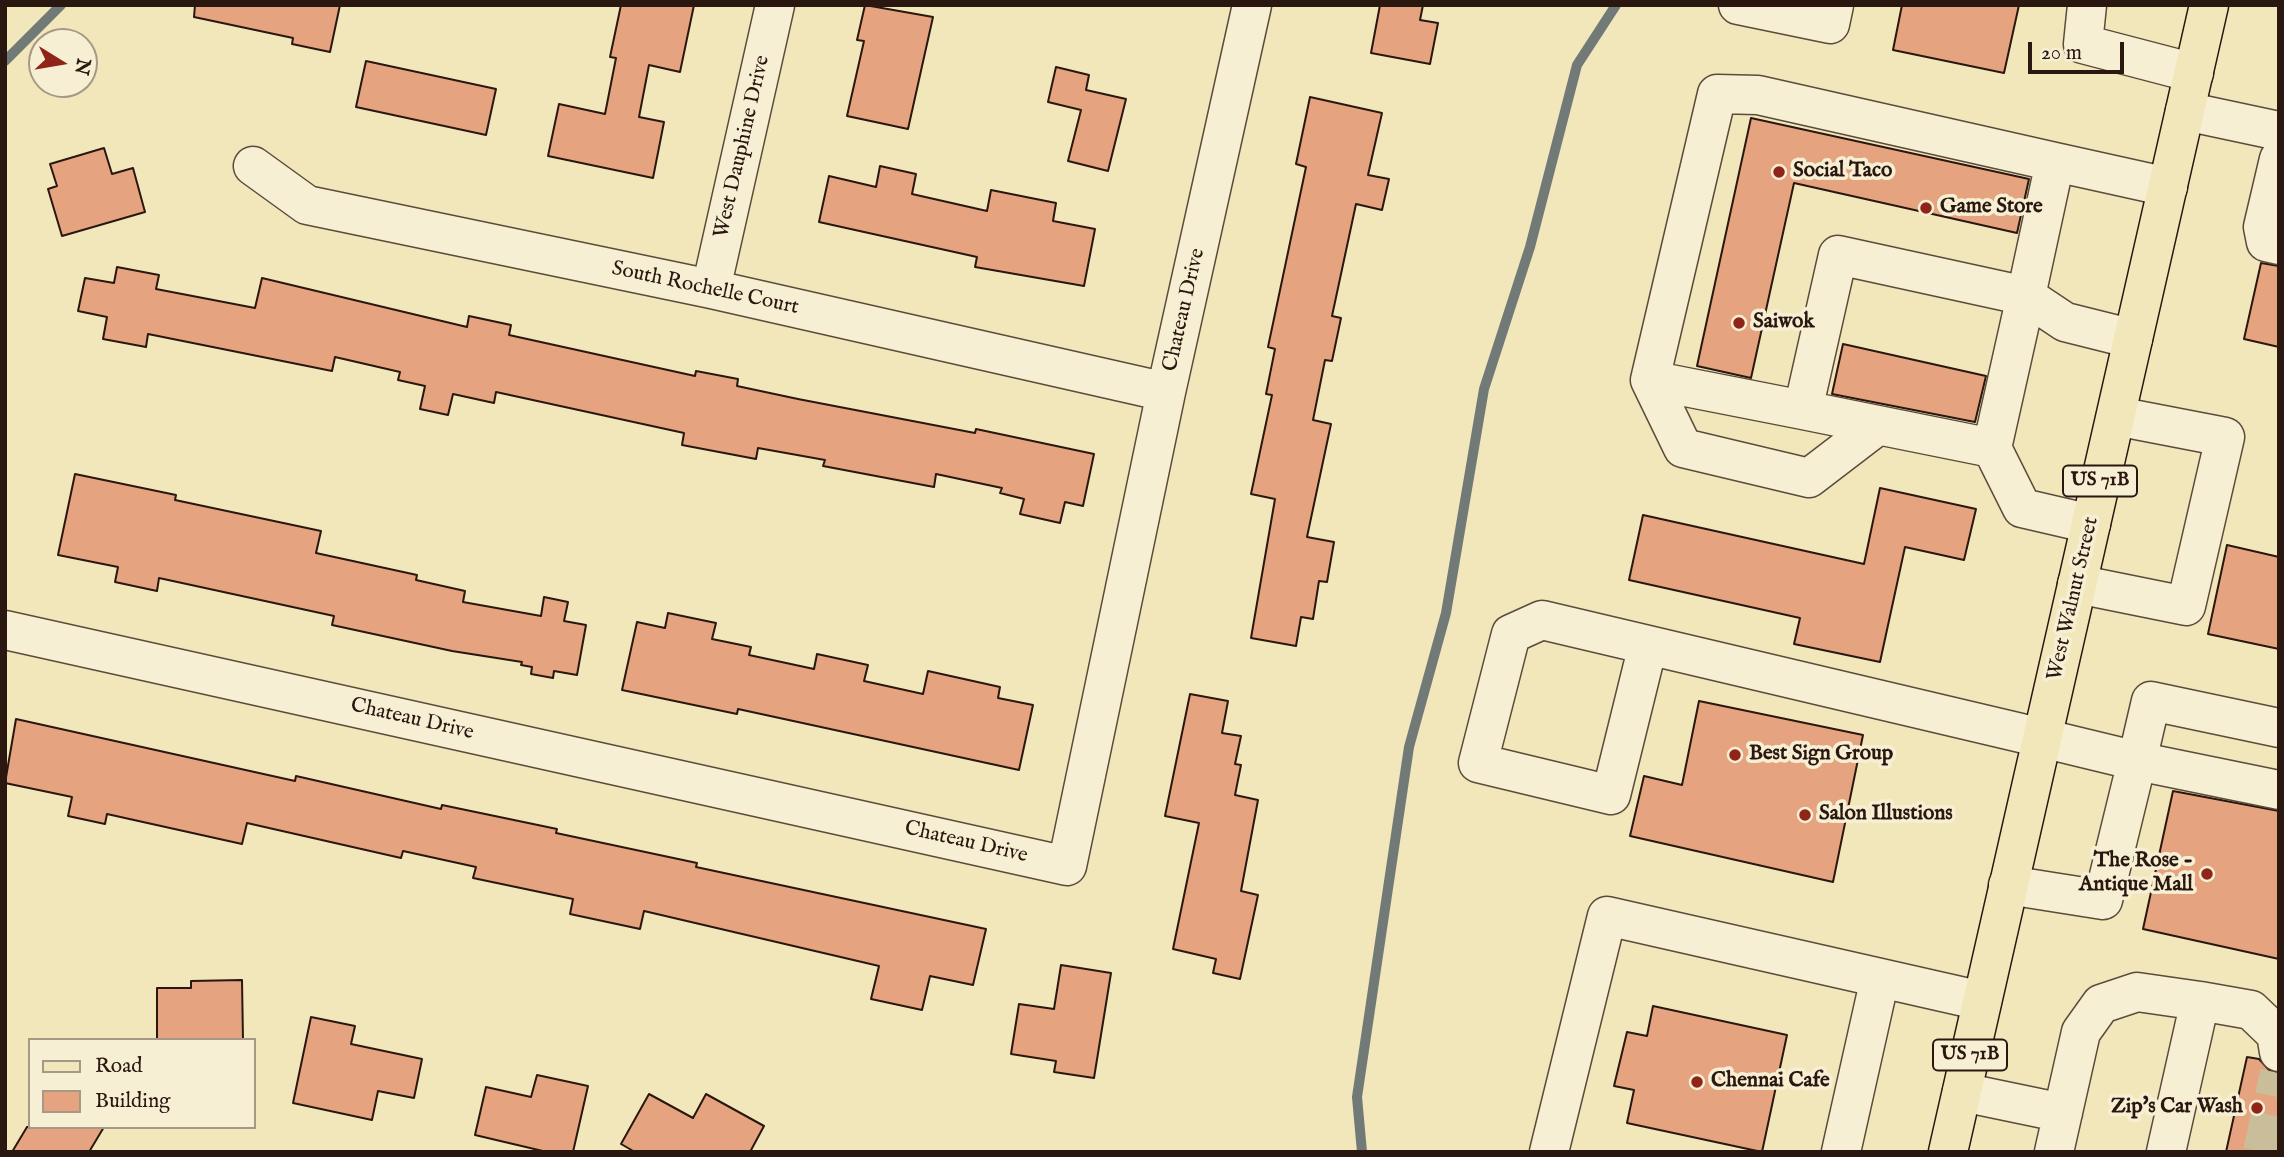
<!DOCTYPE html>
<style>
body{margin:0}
#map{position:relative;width:2284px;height:1157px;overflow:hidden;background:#f2e6bb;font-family:"IM FELL English",serif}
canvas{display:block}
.frame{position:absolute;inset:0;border:7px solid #291710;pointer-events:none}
.legend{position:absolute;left:28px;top:1038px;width:228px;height:91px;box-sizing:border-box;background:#f7efd3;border:2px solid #a59985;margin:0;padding:9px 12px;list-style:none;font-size:21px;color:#291710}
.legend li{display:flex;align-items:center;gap:14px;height:35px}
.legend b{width:35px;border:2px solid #a59985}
.north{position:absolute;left:28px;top:28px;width:70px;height:70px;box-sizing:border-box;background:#f7efd3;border:2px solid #a59985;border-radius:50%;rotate:101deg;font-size:19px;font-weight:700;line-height:28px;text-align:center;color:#291710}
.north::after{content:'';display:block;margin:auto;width:24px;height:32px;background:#8f2418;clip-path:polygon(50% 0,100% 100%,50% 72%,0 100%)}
.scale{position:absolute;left:2028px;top:42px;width:96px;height:32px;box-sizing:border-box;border:4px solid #291710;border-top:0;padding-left:9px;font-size:21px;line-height:24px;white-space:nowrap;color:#291710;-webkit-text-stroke:5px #f7efd3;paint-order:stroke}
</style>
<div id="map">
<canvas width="2284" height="1157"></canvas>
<div class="frame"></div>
<ul class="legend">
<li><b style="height:9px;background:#f2e6bb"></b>Road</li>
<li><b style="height:19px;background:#e5a47f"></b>Building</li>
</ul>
<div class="north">N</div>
<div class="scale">20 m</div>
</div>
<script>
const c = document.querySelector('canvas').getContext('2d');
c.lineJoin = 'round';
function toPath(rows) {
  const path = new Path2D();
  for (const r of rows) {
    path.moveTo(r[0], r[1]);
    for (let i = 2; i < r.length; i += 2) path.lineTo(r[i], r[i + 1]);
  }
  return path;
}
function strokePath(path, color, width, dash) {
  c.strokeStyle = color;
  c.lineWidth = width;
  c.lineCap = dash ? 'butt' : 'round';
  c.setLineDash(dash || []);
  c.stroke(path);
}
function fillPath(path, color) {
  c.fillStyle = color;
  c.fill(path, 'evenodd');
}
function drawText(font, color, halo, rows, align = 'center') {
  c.font = font + ' "IM FELL English",serif';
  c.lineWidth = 7;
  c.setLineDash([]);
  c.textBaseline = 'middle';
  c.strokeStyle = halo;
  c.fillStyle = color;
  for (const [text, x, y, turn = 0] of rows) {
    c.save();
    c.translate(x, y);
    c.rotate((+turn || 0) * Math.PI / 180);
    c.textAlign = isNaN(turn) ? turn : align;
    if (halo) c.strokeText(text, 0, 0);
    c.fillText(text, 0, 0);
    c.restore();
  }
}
const stream = toPath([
 [5,61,61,5],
 [1362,1152,1357,1097,1409,747,1446,613,1484,389,1530,247,1577,65,1616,5]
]);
const building = toPath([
 [195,5,340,5,330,52,292,44,293,38,194,17,195,5],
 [621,5,694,5,680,72,649,65,639,117,664,122,653,178,548,156,559,104,605,114,616,58,610,57,621,5],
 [865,5,933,17,908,129,847,116,864,41,857,40,865,5],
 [1380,5,1423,5,1420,20,1438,23,1430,64,1371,53,1380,5],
 [1902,5,2019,5,2004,73,1893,50,1902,5],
 [366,61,496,89,486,135,356,107,366,61],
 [1056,67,1089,75,1086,90,1126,99,1108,171,1068,161,1081,110,1048,102,1056,67],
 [1310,97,1382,113,1368,175,1389,179,1382,210,1356,204,1332,316,1341,318,1332,361,1325,360,1313,420,1331,424,1307,537,1334,542,1327,582,1319,581,1313,619,1301,617,1296,646,1251,638,1275,499,1251,494,1272,395,1266,394,1275,349,1268,347,1306,167,1296,164,1310,97],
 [1751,118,2029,179,2017,233,1794,183,1751,378,1697,366,1751,118],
 [104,148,112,174,133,168,145,212,62,236,48,189,57,186,50,164,104,148],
 [880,166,916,174,912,194,987,211,991,190,1056,203,1053,221,1095,229,1084,286,975,267,977,257,819,222,829,176,876,187,880,166],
 [2261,263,2279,266,2279,347,2244,339,2261,263],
 [117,267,159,275,156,289,255,308,262,278,467,327,469,316,511,325,509,335,695,376,696,371,738,379,737,386,798,399,975,433,976,429,1094,454,1083,506,1065,502,1060,523,1020,514,1024,499,1000,493,1002,488,936,474,934,487,823,466,825,460,758,448,756,459,682,445,684,433,496,392,494,403,453,394,448,415,420,409,425,386,398,380,400,372,335,357,332,371,148,334,146,347,103,339,107,317,78,311,85,278,114,283,117,267],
 [1843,344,1986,376,1975,422,1832,394,1843,344],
 [75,474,176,495,175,500,321,531,316,553,417,575,416,580,465,591,463,602,541,616,544,597,568,602,564,621,586,625,577,675,554,671,553,678,531,674,532,667,521,665,522,662,452,651,332,625,334,616,159,578,157,591,115,582,118,567,58,555,75,474],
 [1880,488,1976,509,1964,560,1905,547,1880,662,1794,644,1800,618,1629,580,1643,515,1864,564,1880,488],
 [2227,545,2279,557,2279,649,2208,634,2227,545],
 [668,613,716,623,712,639,751,647,749,655,814,669,817,654,868,665,864,681,923,694,928,671,1000,687,998,698,1033,705,1019,770,738,709,737,714,622,690,637,622,665,628,668,613],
 [1190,694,1228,701,1222,733,1241,736,1235,764,1241,765,1235,795,1258,800,1241,891,1258,895,1240,979,1213,973,1216,959,1173,949,1199,823,1165,816,1190,694],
 [1699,701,1863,735,1833,882,1630,836,1644,776,1682,785,1699,701],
 [16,719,295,781,296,776,441,809,442,805,557,829,556,833,697,863,696,867,986,929,973,985,930,976,922,1010,871,999,879,966,644,911,640,929,570,914,573,899,473,878,476,867,403,851,401,858,247,823,242,844,107,814,105,824,68,816,72,797,5,783,16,719],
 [2173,791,2279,811,2279,959,2143,929,2173,791],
 [1061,965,1111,973,1094,1078,1054,1072,1056,1061,1011,1054,1019,1004,1054,1009,1061,965],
 [242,980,243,1040,157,1040,157,988,191,988,191,981,242,980],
 [1653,1006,1787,1035,1762,1152,1627,1123,1634,1090,1614,1086,1627,1032,1647,1036,1653,1006],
 [311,1017,355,1026,351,1044,422,1059,414,1098,378,1091,372,1120,293,1103,311,1017],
 [2247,1057,2259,1059,2271,1072,2279,1073,2279,1152,2226,1152,2247,1057],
 [537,1075,588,1086,573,1152,547,1152,475,1135,486,1087,531,1097,537,1075],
 [649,1094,693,1118,706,1094,764,1126,750,1152,635,1152,621,1144,649,1094],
 [27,1127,104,1127,89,1152,12,1152,27,1127]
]);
const minorTunnel = toPath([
 [2262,1152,2279,1073]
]);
const minor = toPath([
 [1738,5,1830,24,1834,5],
 [2087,5,2083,44,2194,73],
 [2185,111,2279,131],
 [2279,159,2263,227,2266,242,2279,245],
 [2055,162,2168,187],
 [253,166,307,205,711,289,1166,392],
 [711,289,775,5],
 [1650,380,1683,448,1809,478,1877,426],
 [1803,410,1992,448,2026,296,1838,255,1803,410,1650,380,1717,94,1758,95,2055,162,2026,296,2065,322,2133,339],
 [1992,448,2022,508,2091,524],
 [2077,584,2186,606,2225,437,2116,416],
 [5,630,1067,866,1166,392,1252,5],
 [1648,645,1611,795,1478,763,1511,634,1542,620,2042,738,2137,761,2103,900,2008,885],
 [2279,728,2151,701,2137,761,2279,790],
 [2200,1001,2251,1010,2276,1034,2279,1052],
 [1962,1092,2063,1113],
 [1549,1152,1607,916,1982,1001],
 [1841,1152,1880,978],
 [2054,1152,2081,1032,2101,1004,2137,992,2200,1001,2166,1152]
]);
const major = toPath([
 [1948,1152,2209,5]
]);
const markers = [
 [1779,172,7,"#8f2418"],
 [1926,208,7,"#8f2418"],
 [1739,323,7,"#8f2418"],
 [1735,755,7,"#8f2418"],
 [1805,815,7,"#8f2418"],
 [2207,874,7,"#8f2418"],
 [1697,1082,7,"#8f2418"],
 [2257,1108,7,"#8f2418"]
];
const shields = [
 [2100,481,74],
 [1970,1055,74]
];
const shieldNames = [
 ["US 71B",2100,481],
 ["US 71B",1970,1055]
];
const streetNames = [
 ["West Dauphine Drive",743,147,-77],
 ["South Rochelle Court",705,289,12],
 ["Chateau Drive",1185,310,-77],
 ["West Walnut Street",2074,599,-77],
 ["Chateau Drive",412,720,13],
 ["Chateau Drive",966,843,13]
];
const poiNames = [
 ["Social Taco",1793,172],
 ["Game Store",1940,208],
 ["Saiwok",1753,323],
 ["Best Sign Group",1749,755],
 ["Salon Illustions",1819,815],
 ["The Rose -",2193,862,"right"],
 ["Antique Mall",2193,886,"right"],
 ["Chennai Cafe",1711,1082],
 ["Zip's Car Wash",2243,1108,"right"]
];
strokePath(stream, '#727a77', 10);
fillPath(building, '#e5a47f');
strokePath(building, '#291710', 2);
strokePath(minorTunnel, '#cabd99', 38, [38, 19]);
strokePath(minor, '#5b4b3b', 41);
strokePath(major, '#291710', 41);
strokePath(minor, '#f7efd3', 38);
strokePath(major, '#f2e6bb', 38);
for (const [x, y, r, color] of markers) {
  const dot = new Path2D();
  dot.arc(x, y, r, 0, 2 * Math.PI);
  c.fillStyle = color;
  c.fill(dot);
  strokePath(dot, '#f7efd3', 2.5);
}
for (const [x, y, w] of shields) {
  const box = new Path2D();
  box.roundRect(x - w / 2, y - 15.5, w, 31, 5);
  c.fillStyle = '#f7efd3';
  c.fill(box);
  strokePath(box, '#291710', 2);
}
drawText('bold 19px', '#291710', null, shieldNames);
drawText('21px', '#291710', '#f7efd3', streetNames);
drawText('bold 21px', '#291710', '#f7efd3', poiNames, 'left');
</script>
